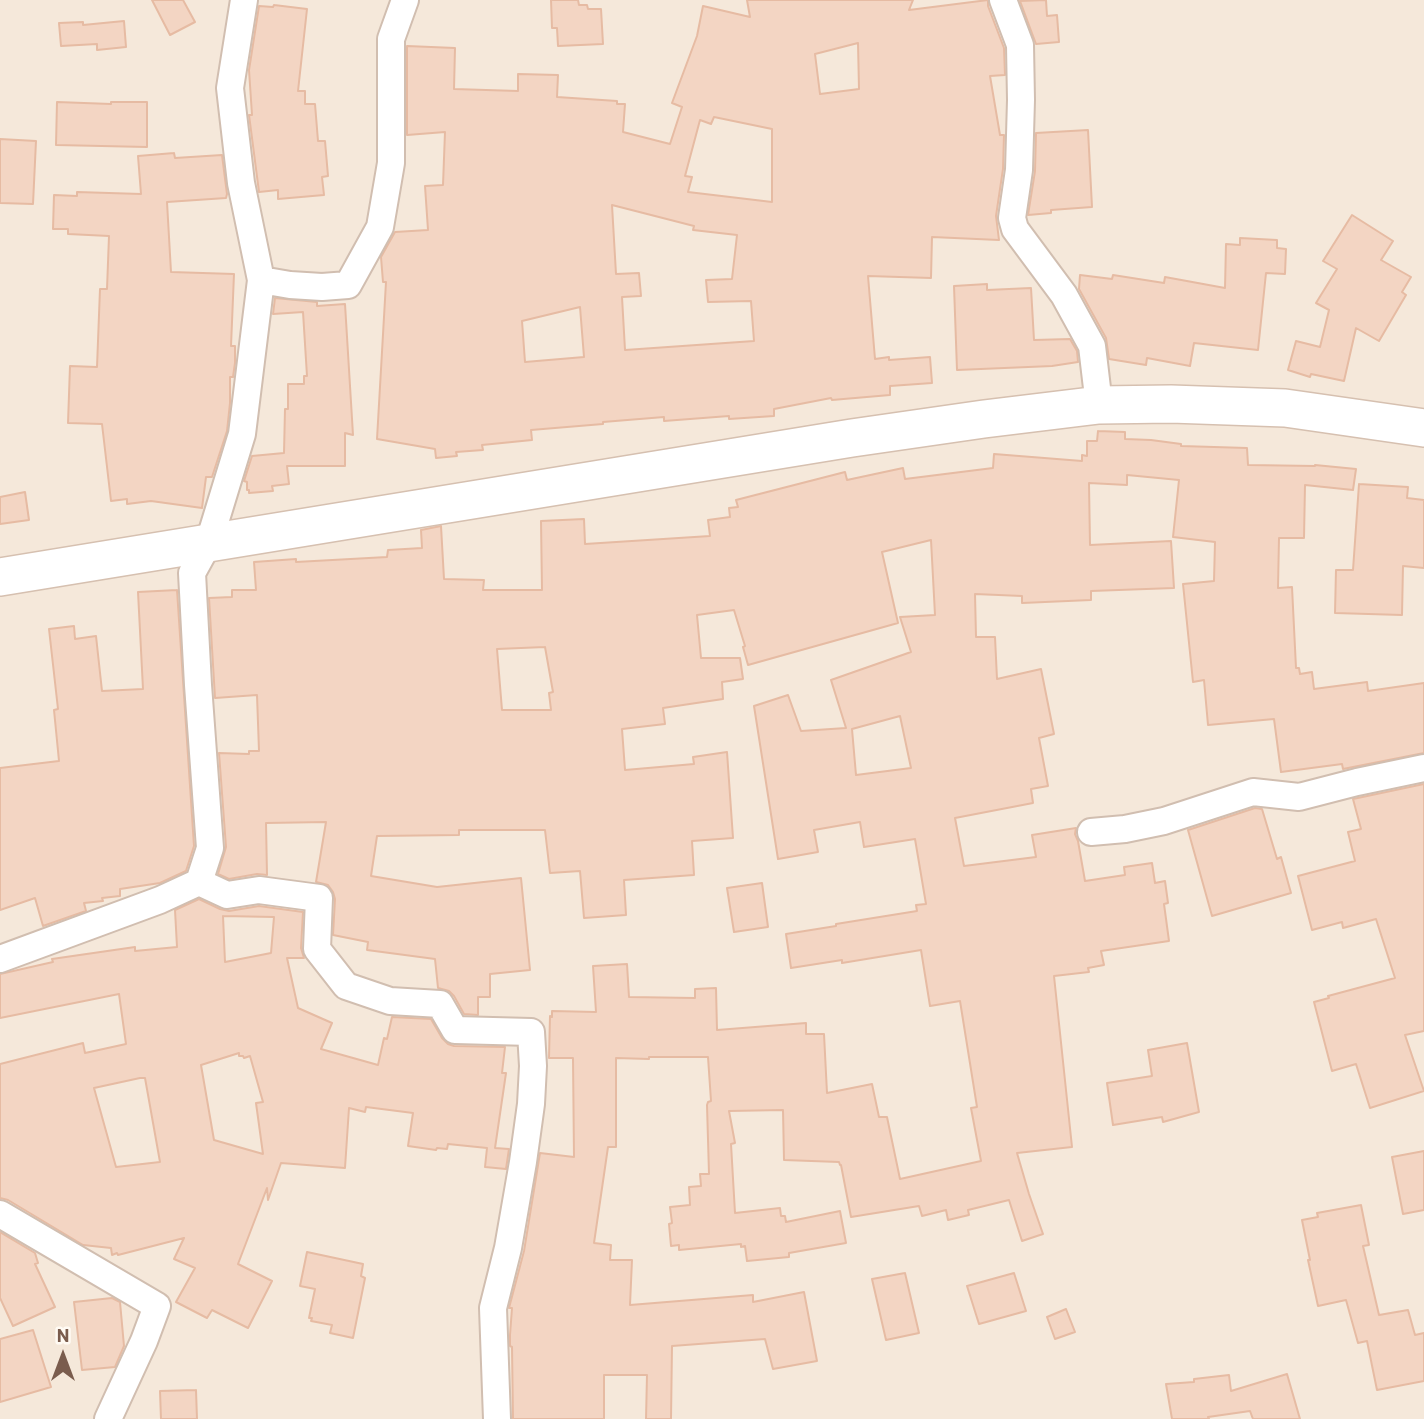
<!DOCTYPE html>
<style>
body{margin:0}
#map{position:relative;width:1424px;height:1419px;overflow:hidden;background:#fdf6ec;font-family:Barlow,sans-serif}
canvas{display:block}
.north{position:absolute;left:28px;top:1321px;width:70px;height:70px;-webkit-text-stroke:5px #fffaf3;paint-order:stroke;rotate:0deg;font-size:19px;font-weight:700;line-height:28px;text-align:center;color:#7a5c4d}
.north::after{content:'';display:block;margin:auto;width:24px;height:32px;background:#7a5c4d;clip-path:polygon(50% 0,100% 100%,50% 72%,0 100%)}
</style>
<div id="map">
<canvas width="1424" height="1419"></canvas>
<div class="north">N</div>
</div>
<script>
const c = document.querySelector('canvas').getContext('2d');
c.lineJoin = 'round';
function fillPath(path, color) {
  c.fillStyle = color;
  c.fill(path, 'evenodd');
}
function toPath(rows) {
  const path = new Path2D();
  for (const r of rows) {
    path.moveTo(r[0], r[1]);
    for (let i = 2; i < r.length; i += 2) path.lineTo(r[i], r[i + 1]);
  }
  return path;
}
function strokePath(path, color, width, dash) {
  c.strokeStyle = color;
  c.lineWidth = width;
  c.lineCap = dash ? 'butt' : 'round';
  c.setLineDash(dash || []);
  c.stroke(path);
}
const residential = toPath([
 [0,0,1424,0,1424,1419,0,1419]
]);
const building = toPath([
 [152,0,183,0,195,22,170,35,152,0],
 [551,0,578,0,579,5,587,5,588,9,601,9,603,44,558,46,557,28,552,28,551,0],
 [747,0,913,0,909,10,988,0,988,6,1004,48,1005,75,990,76,1000,135,1004,135,1003,169,996,216,999,240,932,237,931,278,868,276,875,359,889,357,889,360,930,357,932,383,890,386,890,395,832,400,831,398,774,409,774,416,729,419,729,416,664,421,664,417,603,422,603,424,531,430,532,440,482,445,483,450,456,452,457,456,436,458,435,449,377,439,386,282,383,282,381,257,395,232,428,230,425,186,443,185,445,132,407,135,407,46,455,48,454,89,518,91,518,74,558,75,557,97,617,101,617,104,625,104,623,132,670,144,682,107,672,103,697,36,703,6,750,17,747,0],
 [858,43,859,89,820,94,815,54,858,43],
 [714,117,772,129,772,202,688,192,692,177,685,176,700,120,711,124,714,117],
 [612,205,694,226,693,230,737,235,732,279,706,280,708,302,751,301,754,341,625,350,622,297,641,296,639,273,616,274,612,205],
 [580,307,584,357,525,362,522,321,580,307],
 [1046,0,1047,16,1057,15,1059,42,1036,44,1020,1,1046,0],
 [274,5,307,9,298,91,305,91,305,104,315,104,318,141,325,141,328,176,322,177,324,195,278,199,278,190,259,192,249,115,252,115,249,70,259,6,273,7,274,5],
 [124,21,126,47,97,50,97,44,61,46,59,23,83,22,83,25,124,21],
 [57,102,111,104,111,102,147,102,147,147,56,145,57,102],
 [1088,130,1092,207,1051,210,1051,213,1028,215,1035,171,1036,133,1088,130],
 [0,139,36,141,33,204,0,203,0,139],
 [174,153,175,158,222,155,227,194,226,198,167,202,171,272,234,274,231,346,235,346,235,363,233,377,230,377,230,403,227,431,212,477,206,477,202,508,151,501,127,504,127,499,111,501,102,424,68,423,70,366,97,367,100,289,107,289,109,236,68,234,68,229,53,229,54,195,77,196,77,192,141,194,138,156,174,153],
 [1352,215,1393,241,1381,260,1411,277,1402,292,1406,295,1379,341,1356,328,1344,381,1311,374,1310,377,1288,370,1296,341,1320,347,1329,310,1316,303,1337,269,1323,261,1352,215],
 [1240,238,1277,240,1277,248,1286,249,1285,274,1266,273,1258,350,1194,343,1190,366,1147,358,1146,365,1109,359,1106,338,1079,289,1080,275,1112,279,1113,275,1164,283,1165,277,1225,288,1226,244,1240,245,1240,238],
 [987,284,987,290,1031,288,1034,340,1070,339,1077,351,1078,362,1052,366,957,370,954,286,987,284],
 [275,298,317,302,317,306,345,304,353,435,345,433,345,466,287,466,289,484,272,486,273,491,249,493,249,490,247,490,247,482,244,481,252,456,284,453,285,409,288,409,288,384,304,384,304,376,307,376,303,312,273,314,275,298],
 [1098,431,1125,432,1125,439,1151,440,1181,444,1181,446,1247,448,1248,465,1315,466,1315,465,1356,469,1353,490,1305,485,1304,538,1279,538,1278,588,1292,587,1296,668,1299,668,1300,674,1312,672,1314,689,1367,682,1368,691,1424,683,1424,753,1343,769,1342,764,1281,772,1274,719,1208,725,1204,680,1193,682,1183,584,1214,581,1215,542,1173,537,1179,480,1127,475,1127,485,1089,483,1090,545,1171,541,1174,588,1091,591,1091,600,1022,603,1022,596,975,594,976,637,995,637,997,679,1041,669,1054,734,1039,738,1048,786,1031,789,1033,803,955,818,964,866,1036,857,1032,835,1076,828,1075,834,1078,841,1085,881,1125,875,1124,867,1152,863,1155,883,1165,881,1168,903,1164,904,1169,941,1101,951,1104,965,1088,968,1089,972,1054,976,1072,1147,1017,1153,1029,1194,1043,1234,1022,1241,1009,1200,968,1210,969,1215,948,1220,946,1210,922,1216,919,1206,851,1217,841,1165,840,1165,839,1162,784,1160,783,1110,729,1111,735,1143,731,1144,735,1213,780,1208,781,1216,785,1216,786,1222,840,1211,846,1243,789,1253,789,1257,747,1261,745,1246,741,1247,741,1244,679,1250,679,1245,671,1246,669,1224,672,1223,670,1207,690,1205,689,1187,701,1186,700,1174,709,1174,707,1105,708,1102,711,1101,708,1057,649,1057,649,1059,616,1058,616,1147,608,1147,594,1243,611,1245,610,1260,632,1260,630,1305,753,1295,753,1302,804,1292,817,1361,773,1369,765,1339,672,1346,671,1419,646,1419,647,1375,604,1375,604,1419,513,1419,512,1347,510,1346,510,1335,512,1308,509,1308,524,1251,540,1153,574,1157,573,1058,549,1058,550,1016,552,1017,552,1011,596,1012,593,966,627,964,629,997,695,998,695,989,716,988,717,1030,806,1023,806,1034,824,1034,827,1093,872,1084,879,1117,887,1117,900,1179,981,1161,971,1108,977,1107,960,1001,930,1006,921,950,842,963,842,960,791,968,786,934,836,926,836,924,917,911,916,905,926,904,915,839,864,847,860,822,814,830,818,852,778,859,754,706,788,695,801,731,846,728,831,680,911,652,900,617,935,615,931,540,882,552,898,623,748,665,743,647,745,646,734,610,697,615,701,658,740,658,743,679,722,682,723,699,663,708,665,724,622,729,625,770,694,764,693,757,727,752,733,838,692,841,694,875,624,880,626,915,584,918,580,871,550,873,545,830,459,830,459,835,377,836,371,876,437,887,521,878,530,970,490,974,490,997,478,997,478,1015,464,1014,454,996,449,991,438,988,435,959,367,950,368,942,333,935,335,899,333,892,328,885,316,882,326,822,266,823,267,875,257,874,229,879,218,874,226,847,219,753,249,754,249,751,259,751,257,695,215,698,209,598,232,597,232,590,256,590,254,562,296,559,296,562,387,557,388,550,422,548,421,530,441,526,444,579,484,580,483,590,542,590,541,521,584,519,585,544,710,536,708,520,730,517,729,508,738,507,736,500,845,472,847,480,903,468,905,479,993,468,994,454,1082,461,1082,455,1087,456,1087,441,1097,441,1098,431],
 [545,647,553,692,549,693,551,710,502,710,497,649,545,647],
 [900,716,911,768,856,775,852,729,900,716],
 [1359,484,1408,487,1407,498,1424,500,1424,568,1403,566,1402,615,1335,613,1336,570,1353,570,1359,484],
 [25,492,29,520,0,524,0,497,25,492],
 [177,590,194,846,186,871,160,883,120,889,120,896,102,898,103,901,84,903,86,911,43,926,35,898,0,910,0,768,59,761,54,710,58,709,49,629,74,626,75,639,96,636,102,691,143,689,138,592,177,590],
 [1424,784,1424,1031,1405,1035,1424,1091,1370,1108,1356,1064,1332,1071,1314,1002,1329,998,1328,996,1395,978,1376,919,1343,928,1342,922,1312,930,1298,876,1355,861,1348,832,1361,829,1353,799,1424,784],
 [1255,808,1262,809,1277,859,1281,857,1291,893,1212,916,1188,830,1255,808],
 [762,883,768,927,734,932,727,888,762,883],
 [199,899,220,909,229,911,259,906,303,912,301,948,304,958,287,958,298,1008,332,1023,321,1049,378,1065,384,1038,387,1039,392,1017,431,1019,442,1038,448,1044,454,1046,505,1047,502,1073,506,1073,495,1148,509,1149,506,1169,485,1167,487,1148,448,1144,447,1149,437,1148,436,1150,408,1146,413,1113,366,1107,365,1112,349,1108,345,1168,281,1163,268,1200,267,1188,238,1264,272,1281,248,1328,212,1310,207,1318,176,1302,195,1268,174,1259,184,1238,118,1255,117,1253,112,1255,111,1248,83,1245,8,1200,0,1198,0,1064,83,1043,85,1053,126,1044,119,994,0,1018,0,974,53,962,52,959,135,947,135,951,177,947,175,910,199,899],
 [223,916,274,917,271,953,225,962,223,916],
 [239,1053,239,1056,243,1056,244,1058,250,1056,263,1102,256,1103,263,1154,214,1140,201,1065,239,1053],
 [140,1078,145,1078,160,1162,116,1167,94,1088,140,1078],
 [1187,1043,1199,1112,1163,1122,1162,1117,1113,1125,1107,1083,1152,1076,1148,1050,1187,1043],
 [1424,1151,1424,1210,1403,1214,1392,1157,1424,1151],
 [1361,1205,1369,1245,1363,1246,1379,1315,1408,1310,1415,1335,1424,1333,1424,1381,1377,1390,1367,1341,1358,1343,1346,1300,1318,1306,1308,1260,1310,1260,1302,1220,1318,1217,1317,1213,1361,1205],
 [0,1232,35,1253,38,1263,35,1264,55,1307,13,1326,0,1298,0,1232],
 [307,1252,363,1264,361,1276,365,1278,353,1338,330,1333,332,1325,311,1321,312,1318,309,1318,315,1289,300,1286,307,1252],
 [905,1273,919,1333,886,1340,872,1279,905,1273],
 [1014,1273,1026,1311,979,1324,967,1286,1014,1273],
 [112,1298,120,1302,124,1346,115,1367,82,1370,74,1302,112,1298],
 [1066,1309,1075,1332,1055,1339,1047,1317,1066,1309],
 [33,1330,51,1387,0,1402,0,1339,33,1330],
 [1287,1374,1300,1419,1253,1419,1250,1411,1208,1417,1209,1419,1172,1419,1166,1384,1194,1382,1194,1379,1229,1375,1231,1391,1287,1374],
 [196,1390,197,1419,161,1419,160,1391,196,1390]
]);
const street = toPath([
 [1003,0,1020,45,1021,100,1019,170,1012,218,1015,229,1064,295,1092,346,1099,405],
 [261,280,290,285,322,287,348,285,380,227,391,163,391,39,405,0],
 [1091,832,1125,829,1164,821,1253,792,1299,797,1357,782,1424,768],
 [199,882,227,895,259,890,319,898,317,949,346,986,390,1001,440,1004,455,1030,531,1032,533,1066,531,1104,523,1162,508,1248,493,1308,497,1419],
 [0,959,160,900,199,882,210,848,198,685,192,573,209,542,242,434,261,280,241,183,230,88,244,0],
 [0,1214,157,1306,144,1341,108,1419]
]);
const secondary = toPath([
 [0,577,852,438,984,419,1099,405,1171,404,1285,408,1424,428]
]);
fillPath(residential, '#f5e8da');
fillPath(building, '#f3d5c3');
strokePath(building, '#e6bba3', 2);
strokePath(street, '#d1beb0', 30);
strokePath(secondary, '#d6c0b0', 40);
strokePath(street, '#fff', 26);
strokePath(secondary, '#fff', 37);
</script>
